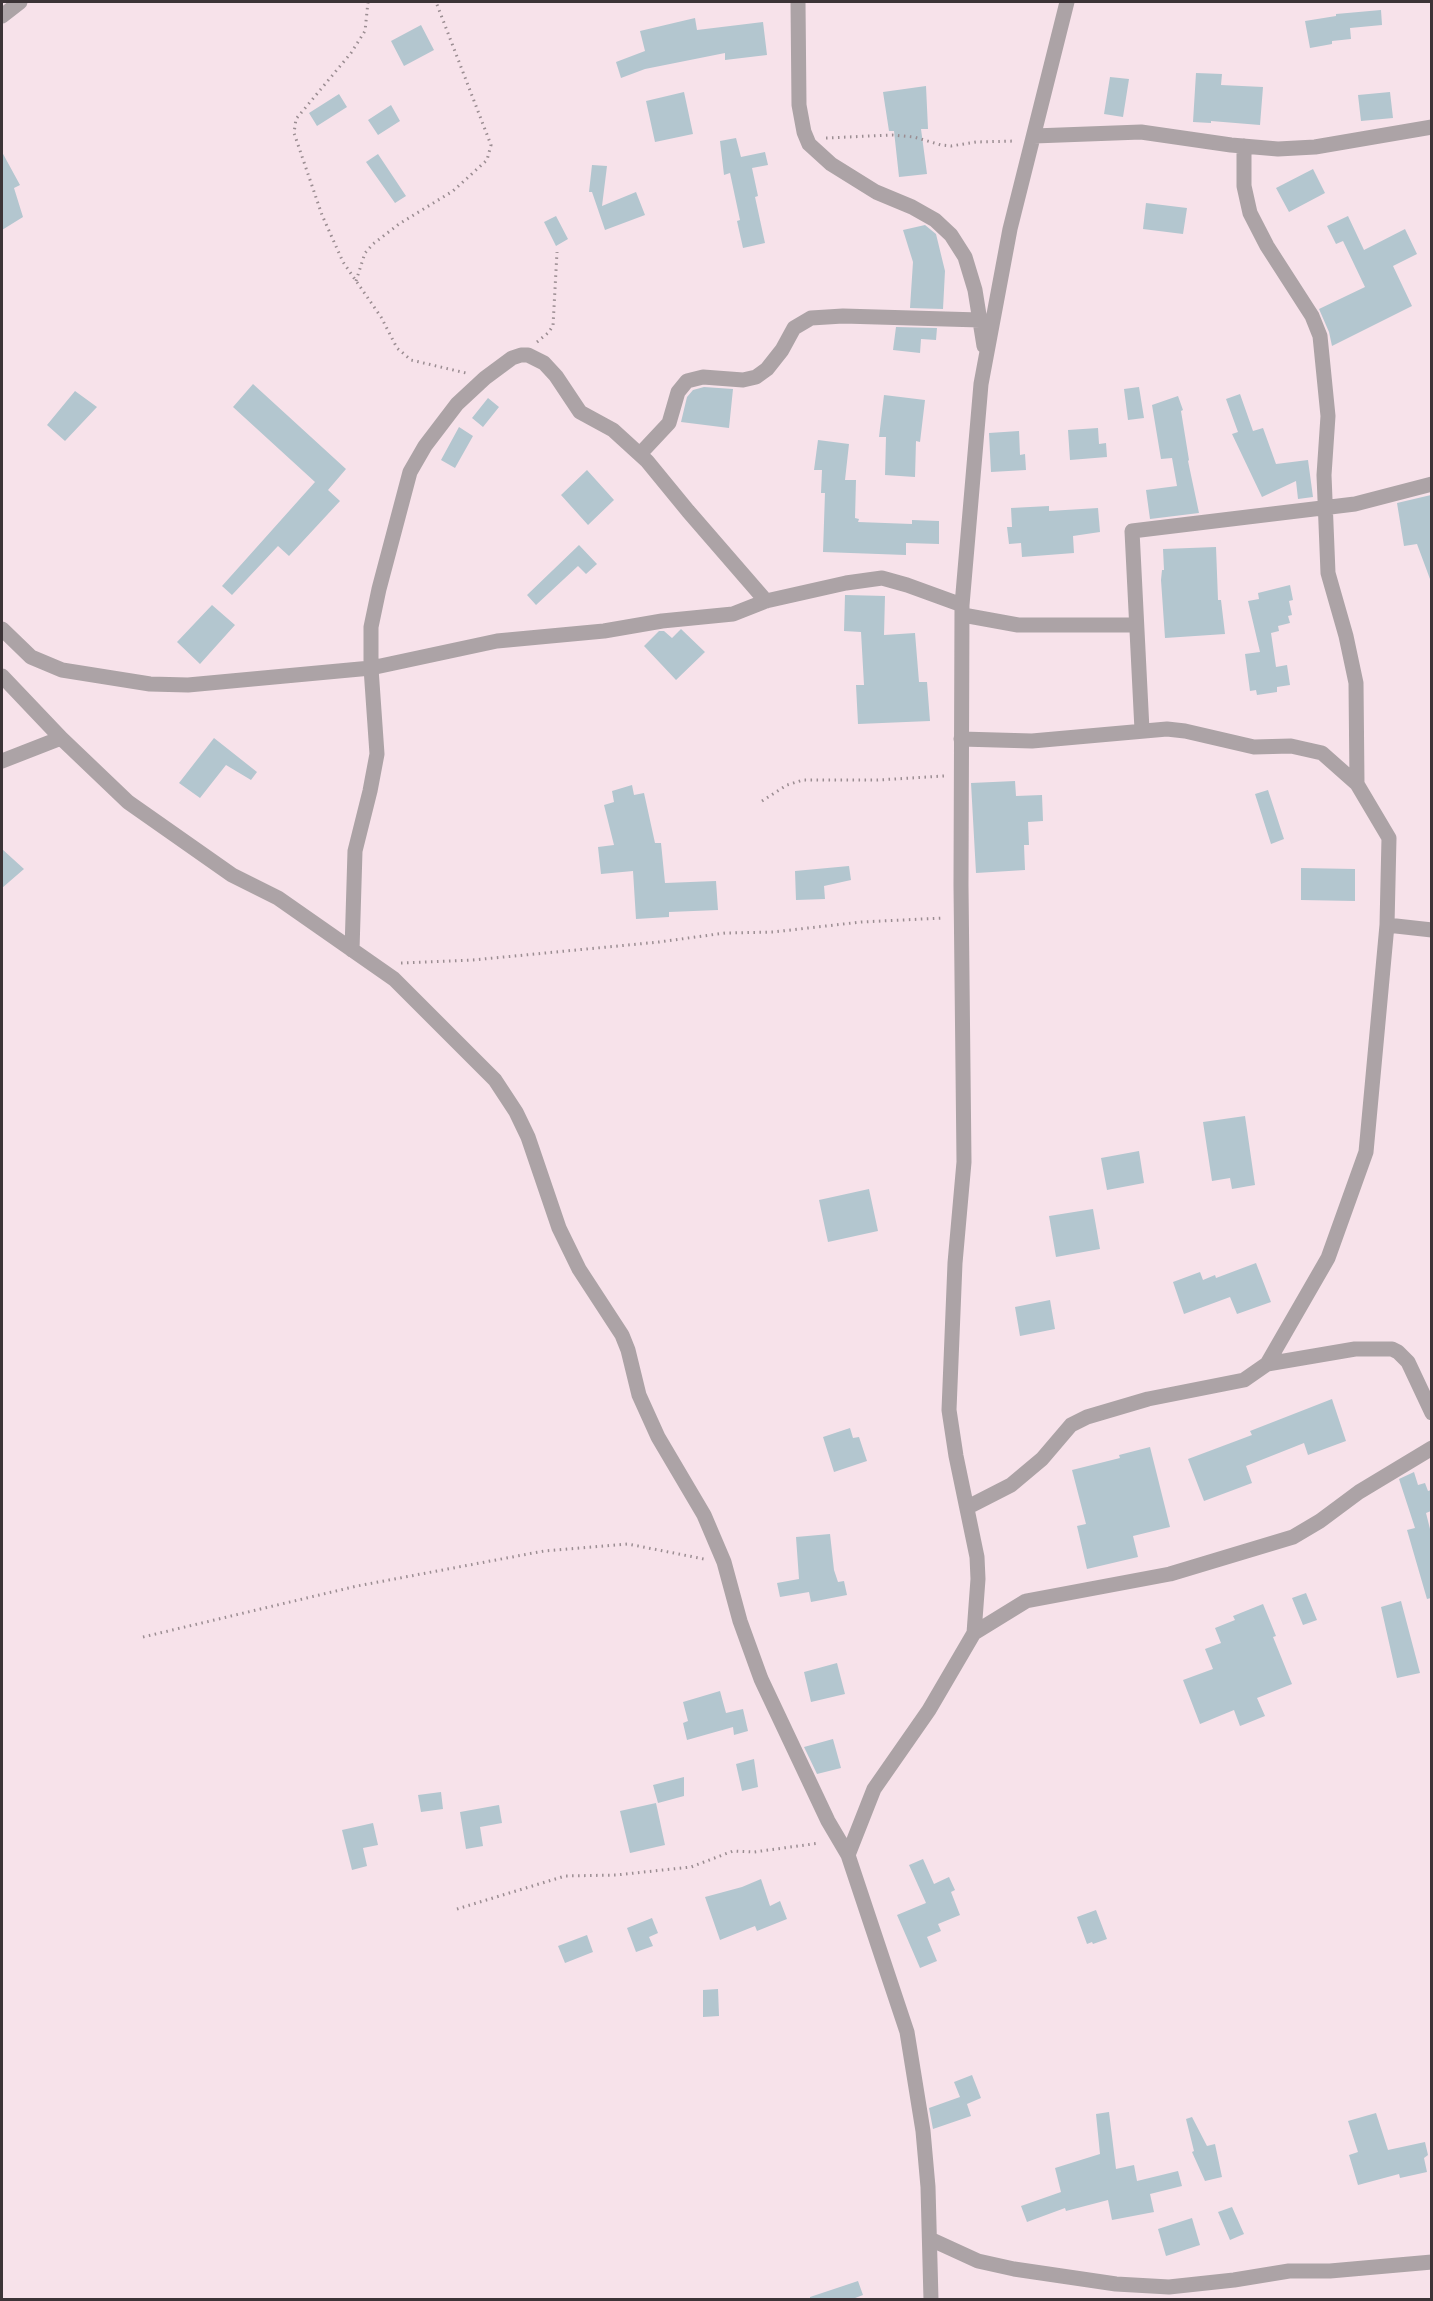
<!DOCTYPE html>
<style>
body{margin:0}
#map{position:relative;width:1433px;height:2301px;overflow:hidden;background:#f7e2ea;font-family:"Alegreya Sans",sans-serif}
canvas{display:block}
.frame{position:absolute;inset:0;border:3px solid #3c3437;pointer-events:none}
</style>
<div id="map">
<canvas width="1433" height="2301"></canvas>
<div class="frame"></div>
</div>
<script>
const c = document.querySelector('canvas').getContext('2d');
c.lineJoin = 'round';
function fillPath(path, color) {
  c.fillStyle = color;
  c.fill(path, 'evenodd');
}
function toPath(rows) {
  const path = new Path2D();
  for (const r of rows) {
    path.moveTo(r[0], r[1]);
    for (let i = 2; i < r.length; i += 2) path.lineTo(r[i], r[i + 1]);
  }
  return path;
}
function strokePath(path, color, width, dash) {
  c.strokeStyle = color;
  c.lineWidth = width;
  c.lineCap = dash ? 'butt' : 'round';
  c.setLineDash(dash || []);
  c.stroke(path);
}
const building = toPath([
 [1381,10,1382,25,1350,28,1351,39,1332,41,1332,44,1310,48,1305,21,1336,16,1336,14],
 [695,18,697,30,763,22,767,55,725,60,725,53,645,69,621,78,616,62,645,51,640,31],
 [421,25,434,50,404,66,391,41],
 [1196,73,1222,74,1221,85,1263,87,1260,125,1211,121,1211,123,1193,122],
 [1110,77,1129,79,1123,117,1104,114],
 [926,86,928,129,921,129,927,174,899,177,894,131,889,131,883,92],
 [684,92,693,134,655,142,646,101],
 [1390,92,1393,118,1361,121,1358,95],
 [339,94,347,107,317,126,309,113],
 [391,105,400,121,378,135,368,120],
 [736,138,741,157,765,152,768,165,752,168,758,196,755,197,765,243,743,248,737,221,740,220,730,173,724,175,720,141],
 [2,152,20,185,14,188,23,217,2,230],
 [378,154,406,196,395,203,366,162],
 [592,165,607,166,602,206,636,192,645,215,605,230,592,192,589,192],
 [1313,169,1325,193,1289,212,1276,188],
 [1146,203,1187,208,1183,234,1143,229],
 [556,216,568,239,556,246,544,222],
 [1348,216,1364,250,1405,229,1417,254,1393,266,1412,306,1332,346,1329,332,1319,309,1365,287,1343,241,1336,244,1327,226],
 [925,225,936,234,945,271,943,309,910,308,913,262,903,230],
 [896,327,937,328,936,340,921,339,920,353,893,350],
 [253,384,346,469,328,490,340,501,289,556,278,546,232,595,222,586,315,482,233,407],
 [704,387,733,389,729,428,681,422,687,397,693,390],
 [1139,387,1144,418,1128,420,1124,389],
 [75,391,97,407,65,441,47,425],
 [1240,394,1253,431,1263,428,1276,464,1308,460,1313,497,1298,499,1296,481,1262,497,1232,434,1238,432,1226,399],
 [884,395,925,400,920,442,916,441,915,477,885,475,886,437,879,437],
 [1178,396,1183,410,1181,411,1189,460,1188,461,1199,513,1150,519,1146,490,1177,486,1172,458,1161,459,1152,405],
 [488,398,499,407,483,427,472,418],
 [459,427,473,436,455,468,441,460],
 [1098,428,1099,444,1106,443,1107,457,1070,460,1068,430],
 [1019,431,1020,455,1025,454,1026,470,991,472,989,433],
 [818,440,849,444,845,480,856,480,855,518,859,519,858,522,912,524,912,520,939,521,939,544,906,543,906,555,823,552,825,493,821,493,822,470,814,470],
 [587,470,614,500,588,525,561,495],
 [1431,495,1431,578,1430,579,1417,544,1404,546,1397,503],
 [1049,506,1049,511,1098,508,1100,532,1073,536,1074,553,1022,557,1021,543,1009,544,1007,527,1012,527,1011,508],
 [579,545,597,564,586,574,578,566,536,605,527,595],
 [1216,547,1218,600,1221,600,1225,634,1165,638,1161,580,1162,570,1164,570,1163,549],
 [1290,585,1293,600,1289,601,1292,615,1288,616,1290,623,1278,626,1279,631,1271,633,1276,667,1287,665,1290,685,1277,687,1277,692,1257,695,1256,690,1250,691,1245,654,1260,652,1248,601,1259,599,1258,593],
 [845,595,885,596,884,635,915,633,919,682,927,682,930,721,858,724,856,685,864,685,861,632,844,631],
 [212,605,235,625,200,664,177,642],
 [681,629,705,652,676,680,644,646,659,631,664,631,672,638],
 [214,738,257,772,251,780,226,765,200,798,179,783],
 [1015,781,1016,796,1042,795,1043,821,1028,822,1029,845,1024,845,1025,870,976,873,971,783],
 [632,785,634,795,644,793,655,843,661,843,665,883,716,881,718,910,669,912,669,917,636,919,633,871,601,874,598,847,614,845,604,805,614,802,612,791],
 [1268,790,1284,839,1271,844,1255,794],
 [2,849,24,869,2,888],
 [849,866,851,880,824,886,825,899,796,900,795,871],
 [1301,868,1355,869,1355,901,1301,900],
 [1245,1116,1255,1185,1232,1189,1230,1178,1212,1181,1203,1122],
 [1139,1151,1144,1183,1107,1190,1101,1158],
 [869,1189,878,1231,828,1242,819,1200],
 [1093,1209,1100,1249,1056,1257,1049,1216],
 [1256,1263,1271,1302,1237,1314,1230,1297,1184,1314,1173,1282,1200,1272,1203,1280,1215,1275,1216,1278],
 [1050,1300,1055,1329,1020,1336,1015,1307],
 [1332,1399,1346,1441,1308,1455,1304,1443,1246,1466,1252,1483,1204,1501,1188,1459,1252,1435,1250,1431],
 [850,1428,853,1438,859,1437,867,1461,834,1472,823,1437],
 [1150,1447,1170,1527,1133,1536,1138,1557,1087,1569,1077,1526,1086,1524,1072,1470,1120,1458,1119,1455],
 [1414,1472,1418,1485,1425,1483,1428,1491,1431,1490,1431,1511,1426,1513,1431,1533,1431,1598,1427,1599,1407,1530,1415,1528,1399,1479],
 [830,1534,834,1570,838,1582,844,1581,847,1595,811,1602,809,1592,780,1597,777,1583,799,1579,796,1537],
 [1306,1593,1317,1620,1303,1625,1292,1598],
 [1401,1601,1420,1673,1397,1678,1381,1607],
 [1263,1604,1276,1636,1273,1637,1292,1684,1257,1698,1265,1716,1240,1726,1234,1710,1200,1724,1183,1680,1213,1669,1205,1649,1221,1643,1215,1628,1235,1620,1233,1616],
 [837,1663,845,1694,811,1702,804,1672],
 [720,1691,726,1713,743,1709,748,1731,734,1735,733,1727,687,1740,683,1723,688,1721,683,1702],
 [833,1739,841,1768,817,1774,804,1747],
 [754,1759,758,1787,742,1791,736,1764],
 [684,1777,684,1796,658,1803,653,1785],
 [441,1792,443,1809,421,1812,418,1795],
 [656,1803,665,1845,630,1853,620,1811],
 [499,1805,502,1823,480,1827,483,1846,466,1849,460,1812],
 [373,1823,378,1845,363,1848,367,1866,352,1870,342,1830],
 [923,1859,934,1884,949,1877,955,1890,951,1892,960,1915,938,1924,941,1931,927,1937,937,1961,920,1968,897,1915,926,1903,909,1865],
 [761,1879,770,1906,780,1901,787,1919,757,1931,755,1926,720,1940,705,1897,742,1887],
 [1096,1910,1107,1939,1093,1944,1092,1942,1087,1944,1077,1917],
 [652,1918,658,1933,649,1937,653,1946,636,1952,627,1928],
 [587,1935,593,1952,565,1963,558,1946],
 [718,1989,719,2016,703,2017,703,1990],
 [972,2075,981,2098,967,2104,971,2116,933,2129,929,2108,960,2097,954,2082],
 [1109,2112,1116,2169,1134,2165,1137,2181,1178,2171,1182,2186,1150,2194,1154,2212,1112,2220,1108,2200,1066,2211,1065,2208,1027,2222,1021,2206,1061,2192,1055,2168,1100,2154,1096,2114],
 [1376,2113,1388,2150,1425,2142,1428,2155,1424,2158,1427,2172,1400,2178,1399,2174,1358,2185,1349,2155,1358,2152,1348,2121],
 [1192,2117,1207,2146,1215,2144,1222,2177,1205,2181,1192,2152,1194,2151,1186,2119],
 [1232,2207,1244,2234,1230,2240,1218,2212],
 [1192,2218,1200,2245,1166,2256,1158,2229],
 [858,2281,863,2295,850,2300,810,2300,810,2297]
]);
const path = toPath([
 [368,2,365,31,351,53,296,119,294,133,322,215,343,262,381,317,397,348,411,360,466,373],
 [826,138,892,135,914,137,941,145,951,146,976,142,1016,141],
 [356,281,365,253,373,244,399,224,453,191,487,160,491,145,436,2],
 [537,342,548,333,553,326,557,252],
 [762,801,787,785,803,780,878,780,944,776],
 [401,963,473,960,659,942,725,933,773,932,861,922,944,918],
 [143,1637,357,1586,544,1551,628,1544,704,1559],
 [457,1909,565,1876,616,1875,691,1867,733,1851,754,1852,820,1843]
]);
const street = toPath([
 [798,2,799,105,804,132,809,144,831,164,876,192,912,207,935,220,951,235,965,257,975,290,984,346],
 [2,16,20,2],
 [1034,136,1141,132,1231,145,1278,149,1315,147,1432,127],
 [1244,146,1244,186,1250,213,1267,246,1312,316,1320,336,1328,416,1324,475,1328,573,1346,636,1356,683,1357,784],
 [640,454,669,423,678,392,687,381,703,377,743,380,756,377,767,369,782,350,794,328,811,318,843,316,980,320],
 [963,615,1018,625,1135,625],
 [2,629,31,657,62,670,150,684,188,685,371,668,497,641,604,631,662,621,733,614,766,601,846,583,882,578,907,585,962,605],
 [2,676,61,738,128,802,232,875,278,898,394,979,495,1080,516,1112,528,1137,559,1228,579,1269,622,1335,628,1350,639,1395,658,1437,704,1515,724,1562,740,1621,761,1679,828,1821,848,1855,907,2032,923,2131,928,2187,931,2300],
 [1142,730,1132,531,1355,504,1432,484],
 [961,739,1032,741,1167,729,1185,731,1254,747,1291,746,1322,753,1357,784,1389,838,1387,925],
 [2,761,61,738],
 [352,950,355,851,370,791,377,754,371,668,371,627,379,589,410,472,425,446,457,404,485,378,512,358,521,355,528,355,544,363,556,376,580,412,613,430,647,461,688,511,766,601],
 [1267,1364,1355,1349,1392,1349,1398,1352,1408,1362,1432,1413],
 [968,1507,1011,1485,1042,1459,1071,1425,1087,1417,1148,1399,1244,1380,1267,1364,1328,1258,1366,1152,1387,925,1432,930],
 [974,1633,978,1579,977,1557,956,1456,949,1410,955,1263,964,1162,961,885,962,605,981,384,1010,229,1067,2],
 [848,1855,874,1789,929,1710,974,1633,1026,1601,1170,1574,1293,1537,1320,1521,1359,1492,1432,1448],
 [930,2239,978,2261,1014,2269,1116,2284,1169,2287,1234,2280,1289,2271,1330,2271,1432,2262]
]);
fillPath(building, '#b3c6cf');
strokePath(path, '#9b8d92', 3, [1.5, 4.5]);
strokePath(street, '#aca3a6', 15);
</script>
